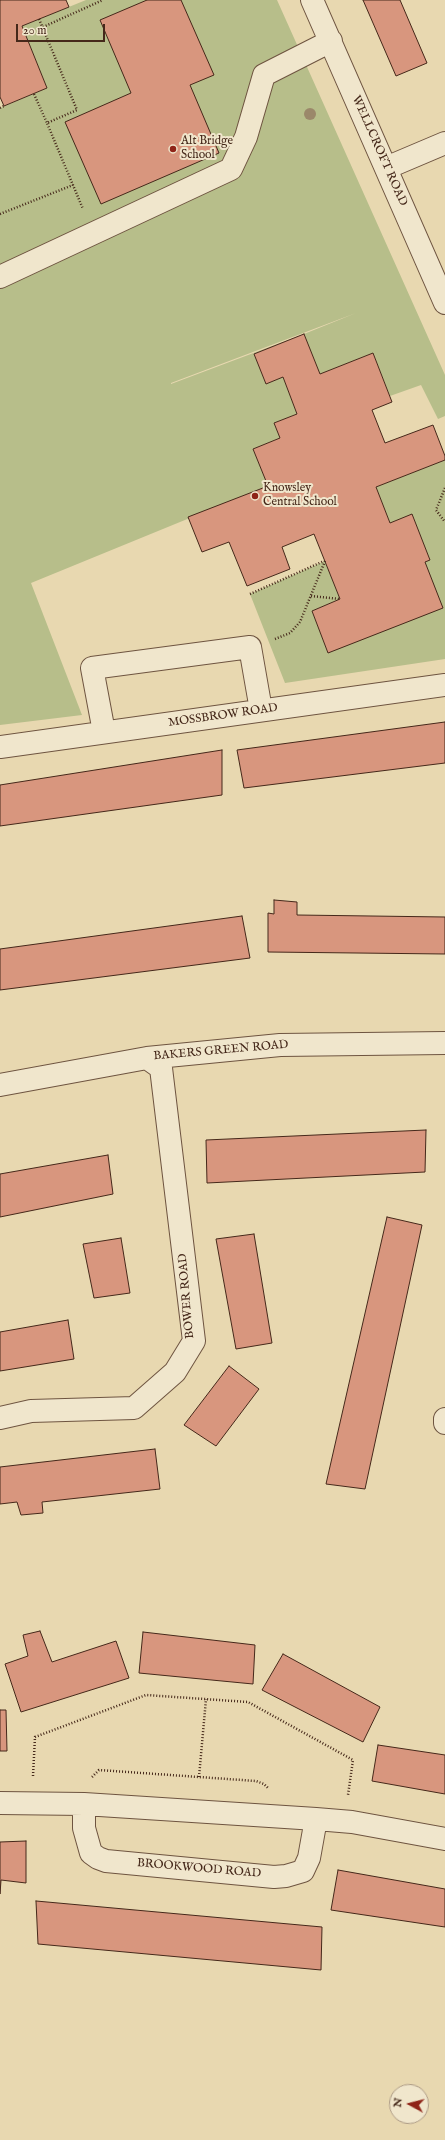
<!DOCTYPE html>
<style>
body{margin:0}
#map{position:relative;width:445px;height:2140px;overflow:hidden;background:#e8d8b0;font-family:"IM FELL English",serif}
canvas{display:block}
.north{position:absolute;left:389px;top:2084px;width:40px;height:40px;box-sizing:border-box;background:#f0e6cc;border:1px solid #ac9a85;border-radius:50%;rotate:277deg;font-size:11px;font-weight:700;line-height:16px;text-align:center;color:#45281a}
.north::after{content:'';display:block;margin:auto;width:14px;height:18px;background:#8f2418;clip-path:polygon(50% 0,100% 100%,50% 72%,0 100%)}
.scale{position:absolute;left:16px;top:24px;width:89px;height:18px;box-sizing:border-box;border:2px solid #45281a;border-top:0;padding-left:5px;font-size:12px;line-height:14px;white-space:nowrap;color:#45281a;-webkit-text-stroke:3px #f0e6cc;paint-order:stroke}
</style>
<div id="map">
<canvas width="445" height="2140"></canvas>
<div class="north">N</div>
<div class="scale">20 m</div>
</div>
<script>
const c = document.querySelector('canvas').getContext('2d');
c.lineJoin = 'round';
function fillPath(path, color) {
  c.fillStyle = color;
  c.fill(path, 'evenodd');
}
function toPath(rows) {
  const path = new Path2D();
  for (const r of rows) {
    path.moveTo(r[0], r[1]);
    for (let i = 2; i < r.length; i += 2) path.lineTo(r[i], r[i + 1]);
  }
  return path;
}
function strokePath(path, color, width, dash) {
  c.strokeStyle = color;
  c.lineWidth = width;
  c.lineCap = dash ? 'butt' : 'round';
  c.setLineDash(dash || []);
  c.stroke(path);
}
function drawText(font, color, halo, rows, align = 'center') {
  c.font = font + ' "IM FELL English",serif';
  c.lineWidth = 4;
  c.setLineDash([]);
  c.textBaseline = 'middle';
  c.strokeStyle = halo;
  c.fillStyle = color;
  for (const [text, x, y, turn = 0] of rows) {
    c.save();
    c.translate(x, y);
    c.rotate((+turn || 0) * Math.PI / 180);
    c.textAlign = isNaN(turn) ? turn : align;
    if (halo) c.strokeText(text, 0, 0);
    c.fillText(text, 0, 0);
    c.restore();
  }
}
const green = toPath([
 [86,0,277,0,445,375,445,416,438,419,421,385,390,396,373,353,320,374,304,334,254,354,266,384,283,377,297,414,274,423,280,438,253,449,268,486,31,583,82,715,0,725,0,108,47,88,22,26],
 [356,313,304,334,171,384,171,383],
 [445,460,445,659,285,683,250,594,325,561,340,599,312,611,328,653,425,562,430,560,412,515,390,523,376,487]
]);
const building = toPath([
 [0,0,66,0,69,7,22,26,47,88,4,106,0,97,0,0],
 [147,0,181,0,214,75,190,85,219,153,101,204,65,122,131,93,100,20,147,0],
 [363,0,400,0,427,63,396,76,363,0],
 [304,334,320,374,373,353,392,402,372,410,385,443,433,425,445,456,445,460,376,487,390,523,412,514,430,560,425,562,443,608,328,653,312,611,340,599,314,534,282,547,290,569,247,586,229,542,202,552,188,517,268,486,253,449,280,438,274,423,297,414,283,377,266,384,254,354,304,334],
 [445,722,445,763,244,788,237,750,445,722],
 [222,750,222,795,0,826,0,785,222,750],
 [274,900,297,902,297,915,445,917,445,954,268,952,268,913,274,914,274,900],
 [242,916,250,958,0,990,0,949,242,916],
 [426,1130,425,1172,207,1183,206,1140,426,1130],
 [108,1155,113,1194,0,1217,0,1174,108,1155],
 [387,1217,422,1225,365,1489,326,1484,387,1217],
 [254,1234,272,1343,236,1349,216,1239,254,1234],
 [121,1238,130,1293,94,1298,83,1244,121,1238],
 [68,1320,74,1359,0,1371,0,1332,68,1320],
 [229,1366,259,1389,216,1446,184,1425,229,1366],
 [155,1449,160,1489,42,1502,43,1513,21,1515,17,1502,0,1504,0,1467,155,1449],
 [40,1631,52,1662,116,1641,129,1678,21,1712,5,1664,28,1656,23,1635,40,1631],
 [143,1632,255,1645,253,1684,139,1673,143,1632],
 [283,1654,380,1707,363,1742,262,1690,283,1654],
 [0,1710,6,1710,7,1751,0,1751,0,1710],
 [378,1745,445,1755,445,1794,372,1781,378,1745],
 [26,1841,26,1883,1,1880,0,1894,0,1842,26,1841],
 [338,1870,445,1889,445,1927,331,1910,338,1870],
 [36,1901,322,1927,321,1970,38,1944,36,1901]
]);
const path = toPath([
 [39,19,77,110,47,123,83,209],
 [43,27,103,0],
 [34,94,47,123],
 [0,108,4,106],
 [0,214,73,185],
 [445,488,436,510,445,522],
 [250,594,324,561],
 [311,596,340,599],
 [275,639,290,633,300,622,325,561],
 [33,1776,35,1737,146,1695,248,1702,353,1760,348,1795],
 [92,1777,99,1770,256,1781,264,1784,269,1789],
 [199,1777,206,1699]
]);
const minor = toPath([
 [312,0,445,303],
 [386,168,445,143],
 [0,277,231,169,246,137,264,75,331,41],
 [104,732,92,668,250,647,261,710],
 [0,747,445,685],
 [0,1085,147,1058,280,1045,445,1043],
 [0,1418,31,1411,134,1408,175,1372,194,1341,161,1068,147,1058],
 [445,1419,445,1423],
 [0,1803,84,1804,316,1819,352,1822,445,1839],
 [84,1804,84,1828,91,1853,98,1858,106,1861,274,1877,286,1876,303,1871,309,1858,316,1819]
]);
const trees = [
 [310,114]
];
const markers = [
 [173,149,4,"#8f2418"],
 [255,496,4,"#8f2418"]
];
const poiNames = [
 ["Alt Bridge",181,142],
 ["School",181,156],
 ["Knowsley",263,489],
 ["Central School",263,503]
];
const streetNames = [
 ["WELLCROFT ROAD",379,151,66],
 ["MOSSBROW ROAD",223,716,-8],
 ["BAKERS GREEN ROAD",221,1051,-5],
 ["BOWER ROAD",187,1296,-95],
 ["BROOKWOOD ROAD",199,1869,5]
];
fillPath(green, '#b7be8a');
fillPath(building, '#d8967e');
strokePath(building, '#45281a', 1);
strokePath(minor, '#6e5440', 24);
strokePath(path, '#45281a', 2.5, [1, 2]);
strokePath(minor, '#f0e6cc', 22);
c.fillStyle = '#9b886a';
for (const [x, y] of trees) {
  c.beginPath();
  c.arc(x, y, 6, 0, 2 * Math.PI);
  c.fill();
}
for (const [x, y, r, color] of markers) {
  const dot = new Path2D();
  dot.arc(x, y, r, 0, 2 * Math.PI);
  c.fillStyle = color;
  c.fill(dot);
  strokePath(dot, '#f0e6cc', 1.5);
}
drawText('12px', '#45281a', '#f0e6cc', poiNames, 'left');
drawText('12px', '#45281a', '#f0e6cc', streetNames);
</script>
